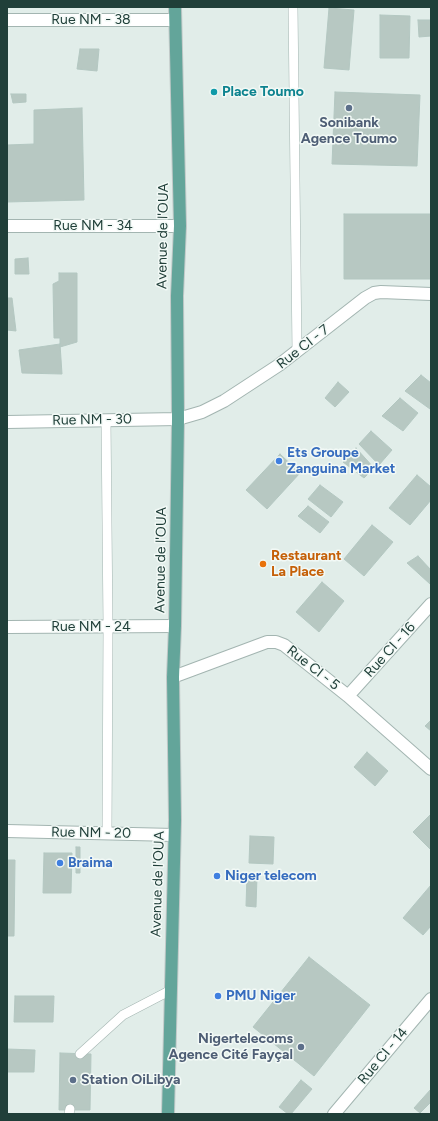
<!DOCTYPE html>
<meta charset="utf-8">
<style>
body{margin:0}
#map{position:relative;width:438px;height:1121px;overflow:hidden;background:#e1ede9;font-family:Figtree,sans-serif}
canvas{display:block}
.frame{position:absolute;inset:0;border:8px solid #203f39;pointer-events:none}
</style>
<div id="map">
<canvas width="438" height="1121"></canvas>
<div class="frame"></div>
</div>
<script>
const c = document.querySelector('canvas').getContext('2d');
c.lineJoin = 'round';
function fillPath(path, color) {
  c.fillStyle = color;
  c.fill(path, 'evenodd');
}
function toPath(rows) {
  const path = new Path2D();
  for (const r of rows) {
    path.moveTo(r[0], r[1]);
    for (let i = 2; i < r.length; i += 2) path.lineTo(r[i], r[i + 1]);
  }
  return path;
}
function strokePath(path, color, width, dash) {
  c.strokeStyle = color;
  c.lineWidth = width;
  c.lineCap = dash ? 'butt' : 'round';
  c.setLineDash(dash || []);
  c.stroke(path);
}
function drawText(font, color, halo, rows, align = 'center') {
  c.font = font + ' Figtree,sans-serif';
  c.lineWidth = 3;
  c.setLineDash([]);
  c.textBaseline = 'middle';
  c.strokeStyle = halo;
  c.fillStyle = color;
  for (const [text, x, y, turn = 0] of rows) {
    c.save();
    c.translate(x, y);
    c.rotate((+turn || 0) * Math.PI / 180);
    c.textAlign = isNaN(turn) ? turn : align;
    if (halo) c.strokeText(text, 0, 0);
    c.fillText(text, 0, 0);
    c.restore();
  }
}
const building = toPath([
 [329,8,354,10,349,70,324,68,329,8],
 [380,15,410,16,409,58,380,58,380,15],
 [418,20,431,20,431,36,419,37,418,20],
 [80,49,99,49,97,71,77,69,80,49],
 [335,92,420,95,417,166,332,164,335,92],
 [11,94,26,94,26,102,13,103,11,94],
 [82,108,84,200,7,202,7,145,34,144,34,110,82,108],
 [344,214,431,214,431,279,344,279,344,214],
 [28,258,29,274,15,274,15,259,28,258],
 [59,273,77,273,77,342,60,347,60,338,54,338,53,284,59,281,59,273],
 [7,298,12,298,16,331,7,330,7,298],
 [60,344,62,374,22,373,19,350,60,344],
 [421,375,431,383,431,407,430,409,405,391,421,375],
 [338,382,349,392,335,407,325,398,338,382],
 [400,398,418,413,403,431,382,416,400,398],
 [371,431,392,450,379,465,359,444,371,431],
 [356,448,374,468,364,478,343,462,356,448],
 [280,454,300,473,267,509,246,490,280,454],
 [417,475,431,487,431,500,410,525,389,508,417,475],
 [320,485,343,502,331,517,308,499,320,485],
 [308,506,329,522,320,533,298,516,308,506],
 [372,525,393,542,364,576,344,559,372,525],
 [418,556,431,570,431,583,430,584,407,563,418,556],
 [322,582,344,601,319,632,296,612,322,582],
 [431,720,431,731,425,726,431,720],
 [367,752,388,771,375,786,354,767,367,752],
 [431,814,431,850,413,832,431,814],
 [250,836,274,837,273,864,249,863,250,836],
 [76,847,80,847,80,873,76,873,76,847],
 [44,853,72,853,71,893,43,893,44,853],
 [7,860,15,860,14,936,7,936,7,860],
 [247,876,257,876,256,907,246,906,247,876],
 [431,885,431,926,423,935,403,918,431,885],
 [309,957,370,1005,314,1076,253,1027,309,957],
 [15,996,54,996,53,1022,14,1022,15,996],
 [7,1049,35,1050,34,1072,7,1072,7,1049],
 [60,1053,91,1054,90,1110,59,1110,60,1053],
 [301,1080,312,1089,291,1114,288,1114,279,1107,301,1080],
 [431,1089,431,1102,420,1113,414,1108,431,1089]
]);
const service = toPath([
 [293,7,297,352],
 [106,420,108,626,107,834],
 [80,1054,123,1015,171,990],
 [69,1114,70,1109]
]);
const minor = toPath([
 [7,20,175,20],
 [7,226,180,226],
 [7,422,178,419,202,412,224,401,279,365,365,298,374,293,381,292,431,294],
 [7,627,175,626],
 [173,677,267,642,276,642,284,645,348,696,431,769],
 [348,696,431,604],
 [7,831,174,835],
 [334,1114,431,999]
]);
const primary = toPath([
 [168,1114,175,820,173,677,175,626,178,419,177,296,180,226,175,7]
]);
const markers = [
 [214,92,4,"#0f9aa8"],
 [349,108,4,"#5c6f8a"],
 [279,461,4,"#3f7fe0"],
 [263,564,4,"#e8710a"],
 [60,863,4,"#3f7fe0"],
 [217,876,4,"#3f7fe0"],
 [218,996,4,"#3f7fe0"],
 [301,1047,4,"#5c6f8a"],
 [73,1080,4,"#5c6f8a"]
];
const streetNames = [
 ["Rue NM - 38",91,20],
 ["Rue NM - 34",93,226],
 ["Avenue de l'OUA",163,236,-89],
 ["Rue CI - 7",303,347,-38],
 ["Rue NM - 30",92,420,-1],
 ["Avenue de l'OUA",161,560,-89],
 ["Rue NM - 24",91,627],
 ["Rue CI - 16",390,650,-48],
 ["Rue CI - 5",313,668,38],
 ["Rue NM - 20",91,833,1],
 ["Avenue de l'OUA",158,884,-88],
 ["Rue CI - 14",383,1056,-50]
];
const cultureNames = [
 ["Place Toumo",222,92]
];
const serviceNames = [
 ["Sonibank",349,123],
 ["Agence Toumo",349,139],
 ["Nigertelecoms",293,1039,"right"],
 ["Agence Cité Fayçal",293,1055,"right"],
 ["Station OiLibya",81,1080,"left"]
];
const shopNames = [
 ["Ets Groupe",287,453],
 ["Zanguina Market",287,469],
 ["Braima",68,863],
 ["Niger telecom",225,876],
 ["PMU Niger",226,996]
];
const foodNames = [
 ["Restaurant",271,556],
 ["La Place",271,572]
];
fillPath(building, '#b7c8c2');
strokePath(building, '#b3c7c1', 1);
strokePath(service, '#a3b5b1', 10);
strokePath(minor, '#a3b5b1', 14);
strokePath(primary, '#c1c9c8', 14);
strokePath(service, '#fff', 9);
strokePath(minor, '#fff', 12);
strokePath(primary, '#63a59a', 12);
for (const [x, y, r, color] of markers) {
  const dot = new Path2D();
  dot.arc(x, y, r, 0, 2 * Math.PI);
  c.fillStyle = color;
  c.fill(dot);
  strokePath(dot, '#f2f9f6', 1.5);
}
drawText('14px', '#203f39', '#f2f9f6', streetNames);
drawText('bold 14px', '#0d838f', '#f2f9f6', cultureNames, 'left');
drawText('bold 14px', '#4e5e75', '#f2f9f6', serviceNames);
drawText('bold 14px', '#366cbe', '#f2f9f6', shopNames, 'left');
drawText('bold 14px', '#c56008', '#f2f9f6', foodNames, 'left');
</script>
